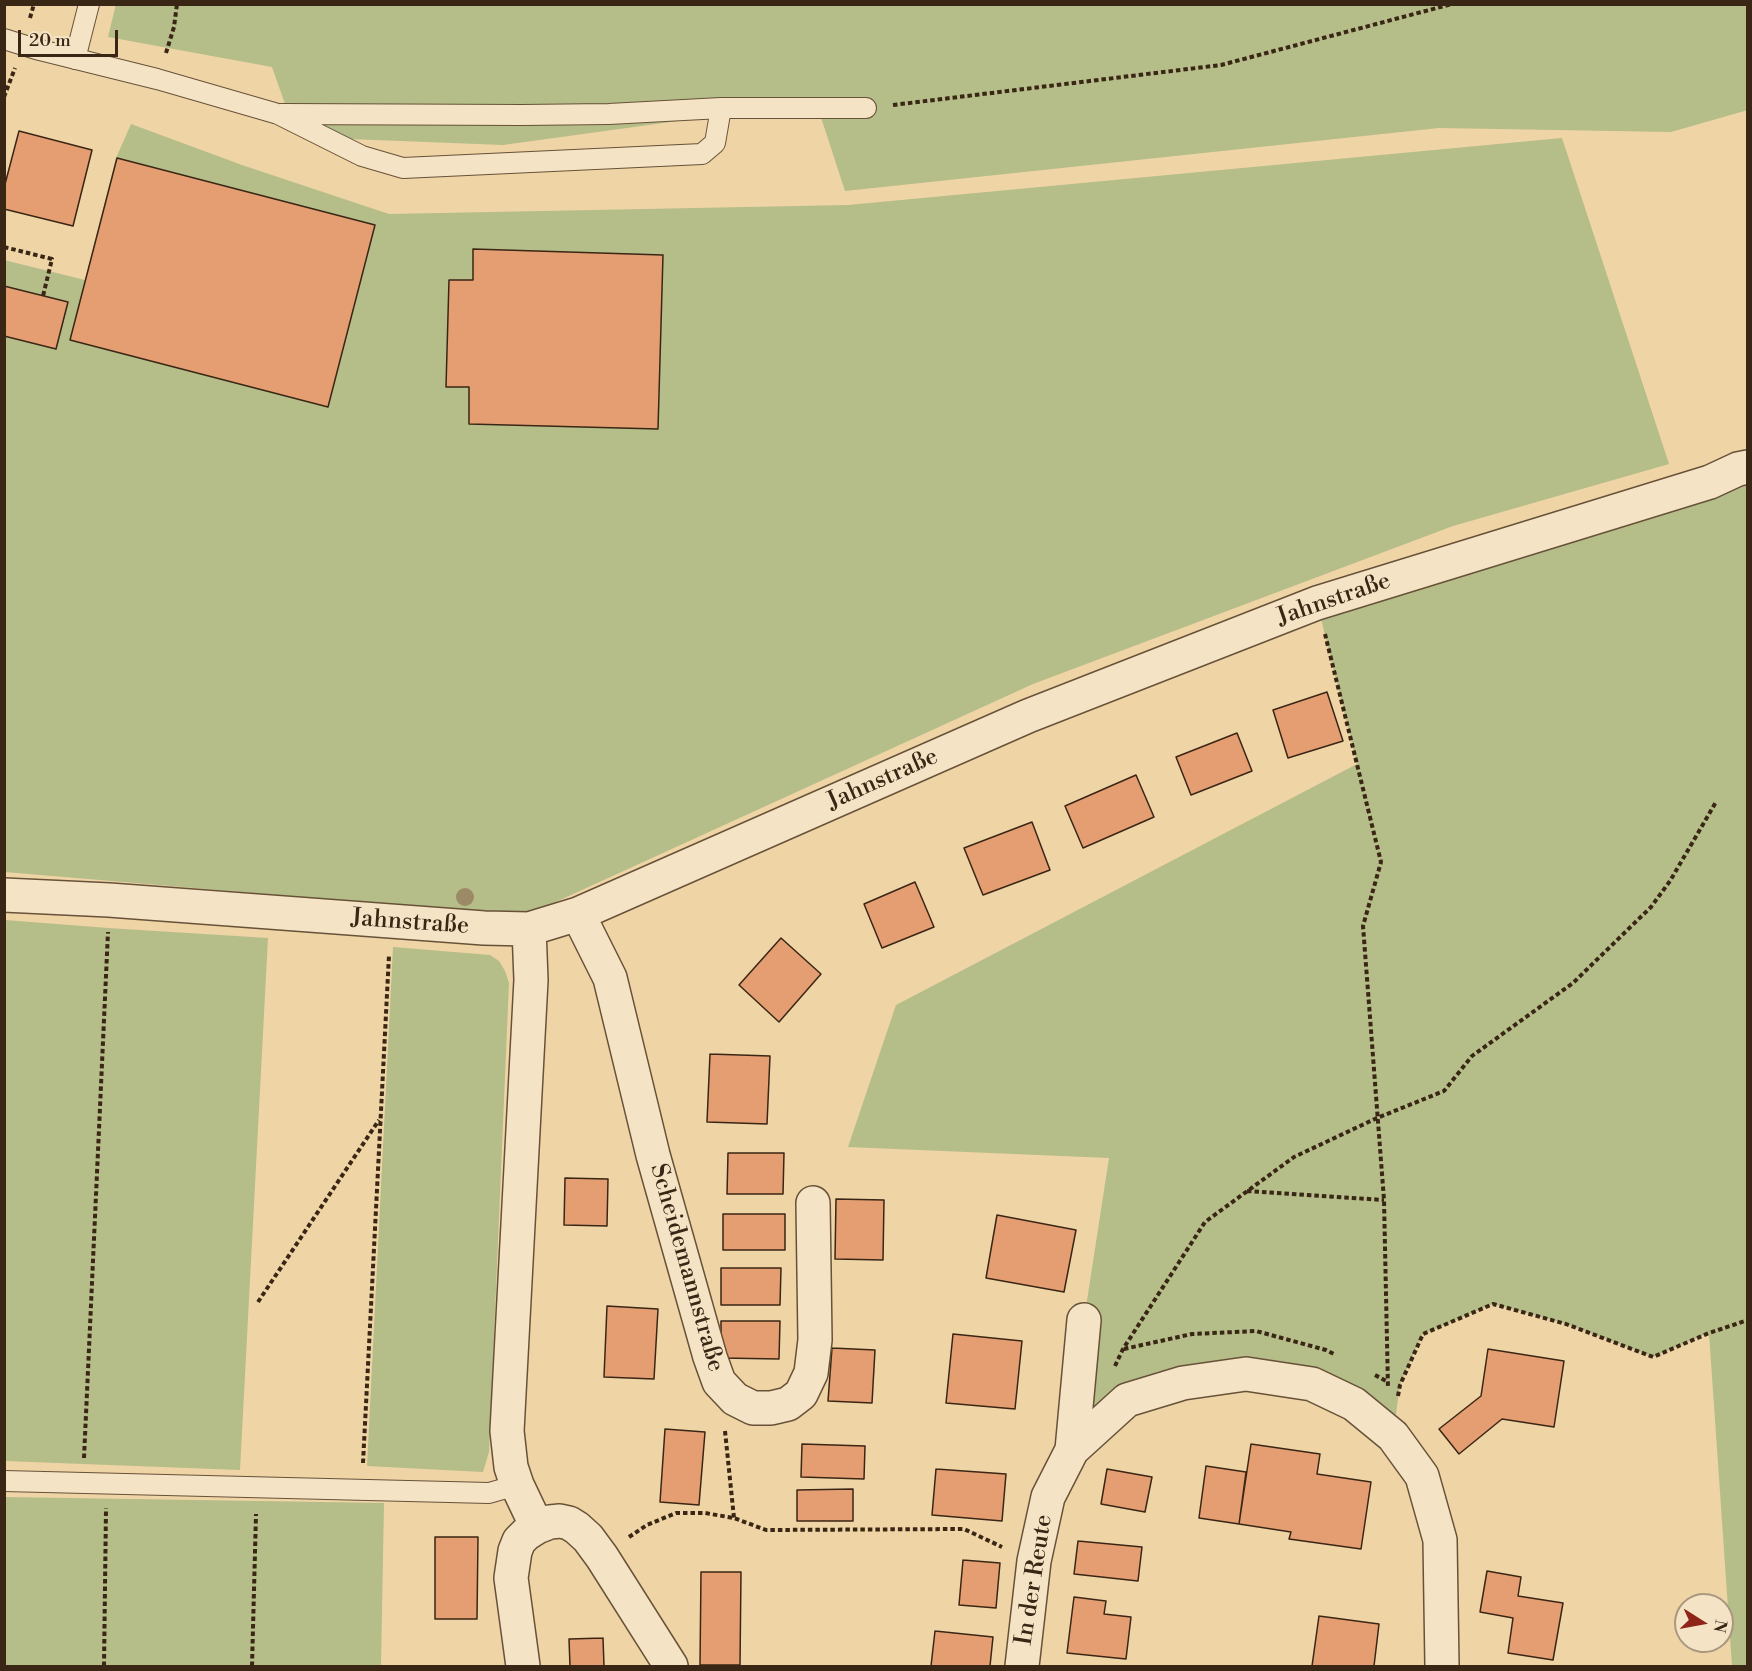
<!DOCTYPE html>
<meta charset="utf-8">
<style>
body{margin:0}
#map{position:relative;width:1752px;height:1671px;overflow:hidden;background:#efd4a6;font-family:"Libre Bodoni",serif}
canvas{display:block}
.frame{position:absolute;inset:0;border:6px solid #3a2615;pointer-events:none}
.north{position:absolute;left:1674px;top:1593px;width:60px;height:60px;box-sizing:border-box;background:#f5e3c5;border:2px solid #aa977f;border-radius:50%;rotate:101deg;font-size:16px;font-weight:700;line-height:24px;text-align:center;color:#3a2615}
.north::after{content:'';display:block;margin:auto;width:21px;height:27px;background:#8f2418;clip-path:polygon(50% 0,100% 100%,50% 72%,0 100%)}
.scale{position:absolute;left:18px;top:30px;width:100px;height:27px;box-sizing:border-box;border:3px solid #3a2615;border-top:0;padding-left:8px;font-size:18px;line-height:21px;white-space:nowrap;color:#3a2615;-webkit-text-stroke:4px #f5e3c5;paint-order:stroke}
</style>
<div id="map">
<canvas width="1752" height="1671"></canvas>
<div class="frame"></div>
<div class="north">N</div>
<div class="scale">20 m</div>
</div>
<script>
const c = document.querySelector('canvas').getContext('2d');
c.lineJoin = 'round';
function fillPath(path, color) {
  c.fillStyle = color;
  c.fill(path, 'evenodd');
}
function toPath(rows) {
  const path = new Path2D();
  for (const r of rows) {
    path.moveTo(r[0], r[1]);
    for (let i = 2; i < r.length; i += 2) path.lineTo(r[i], r[i + 1]);
  }
  return path;
}
function strokePath(path, color, width, dash) {
  c.strokeStyle = color;
  c.lineWidth = width;
  c.lineCap = dash ? 'butt' : 'round';
  c.setLineDash(dash || []);
  c.stroke(path);
}
function drawText(font, color, halo, rows, align = 'center') {
  c.font = font + ' "Libre Bodoni",serif';
  c.lineWidth = 5;
  c.setLineDash([]);
  c.textBaseline = 'middle';
  c.strokeStyle = halo;
  c.fillStyle = color;
  for (const [text, x, y, turn = 0] of rows) {
    c.save();
    c.translate(x, y);
    c.rotate((+turn || 0) * Math.PI / 180);
    c.textAlign = isNaN(turn) ? turn : align;
    if (halo) c.strokeText(text, 0, 0);
    c.fillText(text, 0, 0);
    c.restore();
  }
}
const green = toPath([
 [116,4,1747,4,1748,110,1671,132,1439,128,845,191,816,102,503,145,349,139,291,121,272,67,108,37],
 [131,124,242,165,389,214,848,205,1562,138,1669,464,1453,526,1033,684,525,916,5,872,4,260,85,280,116,158],
 [1747,467,1747,1666,1732,1666,1709,1333,1653,1357,1566,1324,1493,1304,1422,1335,1400,1385,1393,1436,1312,1384,1184,1383,1072,1450,1084,1320,1109,1158,848,1147,896,1005,1357,764,1317,603],
 [5,920,108,928,268,938,240,1470,5,1461],
 [393,947,490,955,499,961,505,971,509,983,489,1452,483,1472,367,1466],
 [5,1497,384,1503,381,1666,5,1666]
]);
const building = toPath([
 [19,131,92,150,73,226,4,209,4,188,19,131],
 [117,158,375,225,328,407,70,340,117,158],
 [473,249,663,255,658,429,469,424,469,387,446,387,449,280,473,280,473,249],
 [4,286,68,302,56,349,4,336,4,286],
 [1327,692,1343,741,1288,758,1273,710,1327,692],
 [1237,733,1252,771,1191,795,1176,757,1237,733],
 [1136,775,1154,817,1083,848,1065,806,1136,775],
 [1032,822,1050,870,983,895,964,848,1032,822],
 [915,882,934,927,882,948,864,904,915,882],
 [781,938,821,974,779,1022,739,985,781,938],
 [710,1054,770,1056,767,1124,707,1122,710,1054],
 [728,1153,784,1153,783,1194,727,1194,728,1153],
 [565,1178,608,1179,607,1226,564,1225,565,1178],
 [836,1199,884,1200,883,1260,835,1259,836,1199],
 [723,1214,785,1214,785,1250,723,1250,723,1214],
 [997,1215,1076,1230,1064,1292,986,1278,997,1215],
 [721,1268,781,1268,780,1305,721,1305,721,1268],
 [607,1306,658,1309,654,1379,604,1377,607,1306],
 [721,1321,780,1321,779,1359,721,1358,721,1321],
 [953,1334,1022,1341,1015,1409,946,1403,953,1334],
 [832,1348,875,1350,872,1403,828,1401,832,1348],
 [1488,1349,1564,1361,1554,1427,1502,1419,1459,1454,1439,1429,1481,1396,1488,1349],
 [665,1429,705,1432,699,1505,660,1502,665,1429],
 [802,1444,865,1446,864,1479,801,1477,802,1444],
 [1251,1444,1320,1454,1317,1474,1371,1482,1361,1549,1289,1539,1291,1532,1239,1524,1251,1444],
 [1206,1466,1246,1472,1239,1524,1199,1518,1206,1466],
 [936,1469,1006,1474,1002,1521,932,1515,936,1469],
 [1107,1469,1152,1477,1145,1512,1101,1504,1107,1469],
 [853,1489,853,1521,797,1521,797,1490,853,1489],
 [435,1537,478,1537,477,1619,435,1619,435,1537],
 [1078,1541,1142,1547,1138,1581,1074,1574,1078,1541],
 [963,1560,1000,1563,996,1608,959,1605,963,1560],
 [1487,1571,1521,1577,1518,1596,1563,1603,1553,1660,1508,1653,1513,1618,1480,1612,1487,1571],
 [701,1572,741,1572,740,1665,700,1665,701,1572],
 [1074,1597,1106,1601,1104,1614,1131,1617,1126,1659,1067,1653,1074,1597],
 [1319,1616,1379,1624,1374,1666,1312,1666,1319,1616],
 [935,1631,993,1637,990,1666,931,1666,935,1631],
 [603,1638,604,1666,570,1666,569,1639,603,1638]
]);
const path = toPath([
 [30,18,34,4],
 [166,53,174,27,177,4],
 [4,97,15,68],
 [893,105,1221,65,1452,4],
 [4,247,52,259,43,296],
 [1325,634,1381,862,1363,926,1384,1200,1388,1388],
 [1247,1191,1384,1200],
 [258,1302,379,1120],
 [1124,1349,1192,1334,1256,1331,1326,1350,1336,1355],
 [1115,1366,1123,1349,1205,1222,1294,1157,1377,1118,1444,1091,1472,1056,1573,983,1651,907,1670,881,1716,802],
 [1375,1375,1388,1382],
 [1398,1396,1400,1385,1423,1334,1493,1304,1566,1324,1653,1357,1709,1333,1748,1320],
 [725,1431,734,1518],
 [84,1458,108,932],
 [363,1463,389,955],
 [629,1537,647,1525,676,1513,705,1513,734,1518,766,1530,964,1529,1002,1547],
 [104,1666,106,1508],
 [252,1666,256,1514]
]);
const service = toPath([
 [4,39,36,49,157,79,278,114,362,156,403,168,702,154,715,143,721,108],
 [75,59,89,4],
 [281,114,522,115,609,114,721,108,866,108],
 [4,1481,489,1493,517,1485]
]);
const minor = toPath([
 [4,895,109,900,484,928,529,929,578,914,1028,716,1317,603,1710,482,1738,469,1748,467],
 [578,914,610,978,653,1155,710,1357,719,1382,735,1399,753,1408,771,1408,788,1404,801,1394,811,1373,815,1340,813,1203],
 [529,929,531,980,507,1431,511,1467,517,1485,537,1527],
 [1072,1450,1127,1400,1183,1383,1246,1374,1312,1384,1354,1404,1393,1436,1422,1476,1440,1540,1442,1666],
 [523,1666,511,1578,515,1551,519,1541,526,1534,537,1527,550,1522,560,1521,569,1523,577,1528,588,1538,602,1557,671,1666],
 [1022,1666,1034,1561,1048,1497,1072,1450,1084,1320]
]);
const trees = [
 [465,897]
];
const streetNames = [
 ["Jahnstraße",1334,600,-19],
 ["Jahnstraße",883,780,-24],
 ["Jahnstraße",410,923,4],
 ["Scheidemannstraße",686,1268,74],
 ["In der Reute",1035,1580,-81]
];
fillPath(green, '#b5bd89');
fillPath(building, '#e49e72');
strokePath(building, '#3a2615', 1.5);
strokePath(service, '#675239', 22);
strokePath(minor, '#675239', 36);
strokePath(path, '#3a2615', 4, [4.5, 3]);
strokePath(service, '#f5e3c5', 20);
strokePath(minor, '#f5e3c5', 33);
c.fillStyle = '#9c8966';
for (const [x, y] of trees) {
  c.beginPath();
  c.arc(x, y, 9, 0, 2 * Math.PI);
  c.fill();
}
drawText('24px', '#3a2615', '#f5e3c5', streetNames);
</script>
